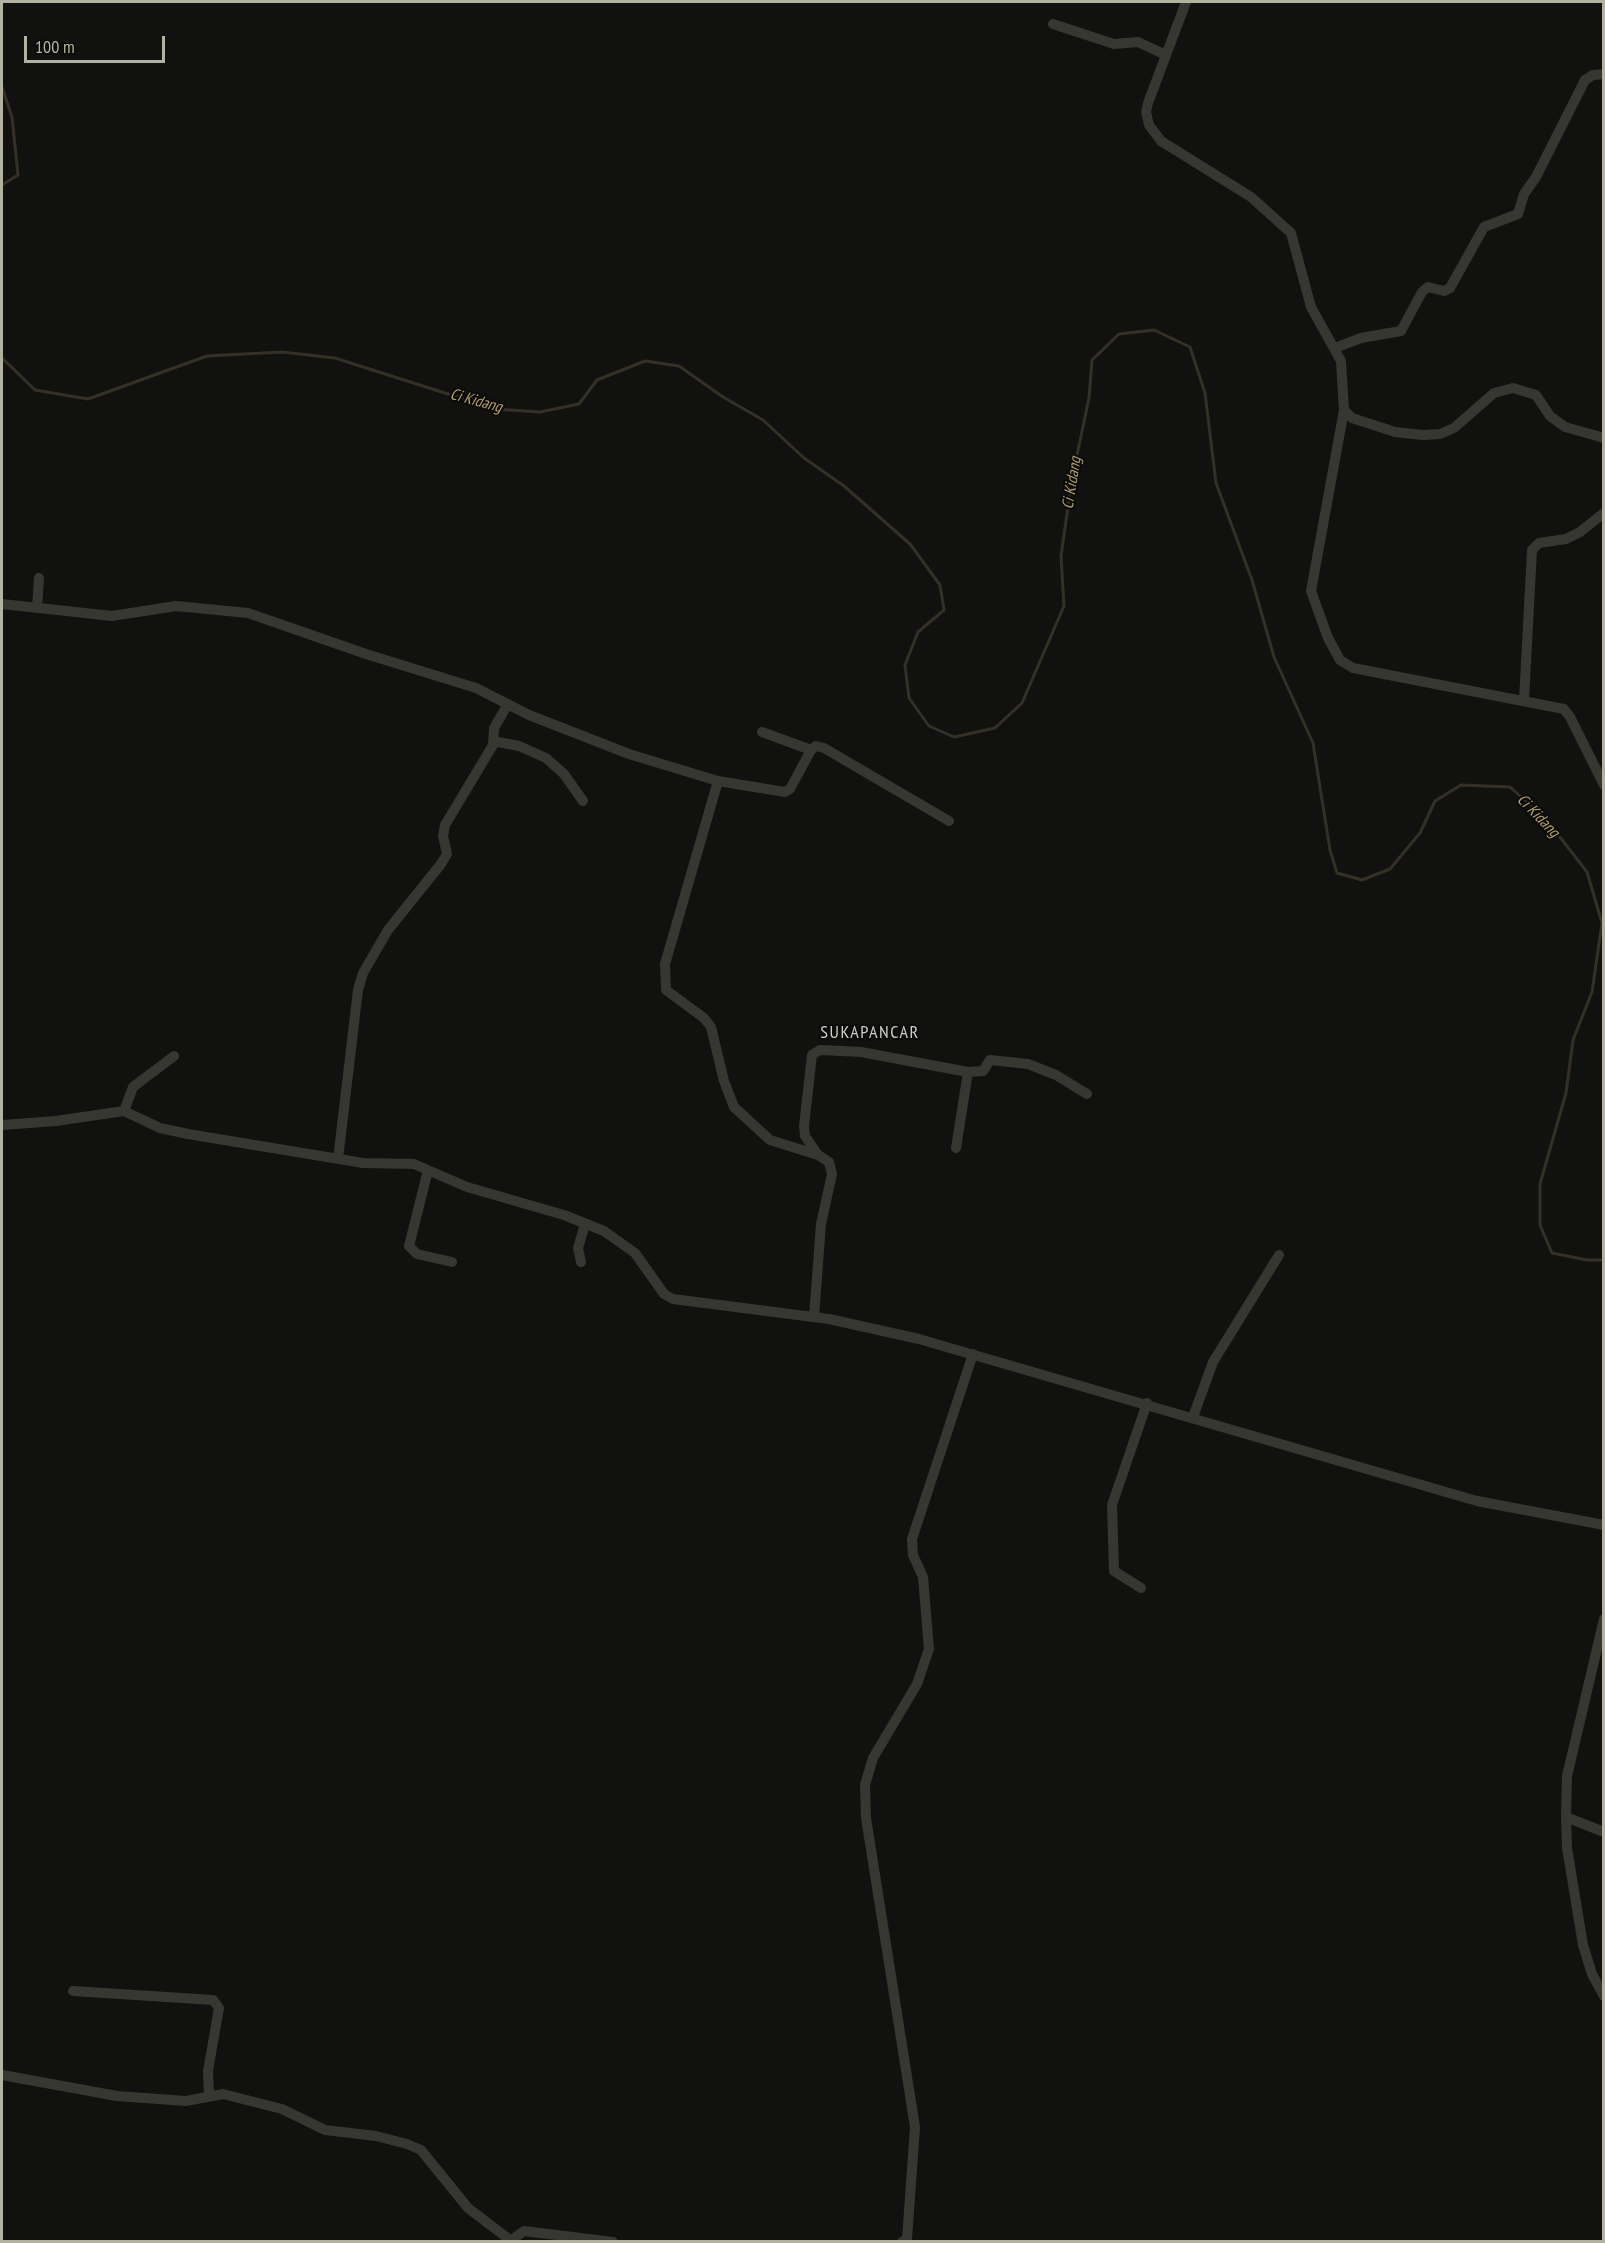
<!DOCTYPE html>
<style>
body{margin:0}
#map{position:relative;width:1605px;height:2243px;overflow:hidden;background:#111110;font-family:"PT Sans Narrow",sans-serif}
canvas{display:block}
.frame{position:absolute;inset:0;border:3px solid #b3b2a0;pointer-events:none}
.scale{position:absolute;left:24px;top:36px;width:141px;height:27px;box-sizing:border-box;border:3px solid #b3b2a0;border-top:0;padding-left:8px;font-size:18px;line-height:21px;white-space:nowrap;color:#b3b2a0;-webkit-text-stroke:4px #0c0c0b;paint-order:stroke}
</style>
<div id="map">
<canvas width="1605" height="2243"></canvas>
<div class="frame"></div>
<div class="scale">100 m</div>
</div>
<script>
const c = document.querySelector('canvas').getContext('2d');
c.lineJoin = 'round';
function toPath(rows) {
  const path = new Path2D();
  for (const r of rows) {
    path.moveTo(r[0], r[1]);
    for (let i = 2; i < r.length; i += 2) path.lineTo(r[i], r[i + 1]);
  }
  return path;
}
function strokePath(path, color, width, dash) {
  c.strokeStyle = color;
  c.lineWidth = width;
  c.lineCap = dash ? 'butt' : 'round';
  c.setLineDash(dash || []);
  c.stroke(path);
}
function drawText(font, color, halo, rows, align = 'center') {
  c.font = font + ' "PT Sans Narrow",sans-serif';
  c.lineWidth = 4.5;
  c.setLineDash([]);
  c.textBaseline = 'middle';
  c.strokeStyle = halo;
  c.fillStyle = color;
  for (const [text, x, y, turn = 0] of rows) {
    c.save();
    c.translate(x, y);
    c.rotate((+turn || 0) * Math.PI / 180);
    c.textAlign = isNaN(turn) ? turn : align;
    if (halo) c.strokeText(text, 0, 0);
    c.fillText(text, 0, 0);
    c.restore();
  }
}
const stream = toPath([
 [2,87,12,117,18,175,2,185],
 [2,358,35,390,88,399,207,356,282,352,335,358,495,409,540,412,579,404,597,380,645,361,679,366,723,397,763,420,804,458,844,486,910,544,940,585,944,610,918,632,905,665,909,698,929,726,954,737,995,728,1022,703,1064,606,1061,556,1072,479,1089,398,1092,360,1119,334,1154,330,1190,347,1205,393,1216,483,1252,580,1274,657,1313,743,1330,850,1337,873,1362,880,1390,869,1420,833,1435,801,1461,785,1510,787,1546,819,1587,872,1602,923,1592,992,1573,1040,1566,1093,1540,1184,1540,1225,1552,1253,1587,1260,1604,1260]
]);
const minor = toPath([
 [1186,2,1148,103,1146,112,1149,125,1161,141,1251,197,1291,233,1311,307,1341,361,1344,410,1352,418,1395,432,1423,435,1440,434,1454,428,1494,393,1513,388,1536,395,1550,416,1565,427,1604,438],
 [1053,24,1114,44,1138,42,1166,55],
 [1335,348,1361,338,1401,331,1422,292,1428,287,1444,291,1450,288,1484,227,1518,214,1524,194,1536,177,1585,80,1593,75,1604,74],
 [1344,410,1311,591,1328,638,1340,660,1353,668,1564,709,1570,717,1604,785],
 [2,604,112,616,176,606,248,613,366,654,476,688,529,715,629,754,718,781,785,792,790,789,811,750,816,746,824,748,949,821],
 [37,608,39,578],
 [1524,700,1532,550,1539,543,1566,539,1580,532,1604,513],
 [762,732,811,750],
 [493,741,519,746,546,758,564,774,583,801],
 [718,781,665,964,666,990,704,1018,711,1027,724,1081,734,1107,770,1140,818,1155,829,1162,832,1174,821,1224,814,1317],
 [968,1072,983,1071,990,1060,1028,1064,1056,1075,1087,1094],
 [124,1111,133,1087,174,1056],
 [2,1125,56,1121,124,1111,160,1128,188,1134,363,1163,414,1164,467,1187,564,1215,604,1231,635,1253,664,1294,673,1299,829,1319,919,1339,1477,1501,1604,1525],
 [818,1155,805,1136,804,1126,812,1055,820,1050,861,1052,968,1072,956,1148],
 [338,1159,358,990,363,973,388,930,441,864,447,854,443,836,445,825,493,745,494,728,508,704],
 [428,1170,409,1246,417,1254,452,1262],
 [581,1262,578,1248,585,1224],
 [1193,1417,1213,1362,1279,1255],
 [1141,1588,1114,1571,1112,1505,1147,1403],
 [1604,1619,1567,1776,1566,1817,1567,1848,1583,1945,1592,1974,1604,1996],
 [1566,1817,1604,1832],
 [73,1991,213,2000,219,2008,208,2071,209,2094],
 [2,2075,117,2096,186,2101,223,2094,282,2109,325,2130,376,2136,407,2144,421,2150,468,2208,510,2240],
 [509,2242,524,2231,613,2242],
 [902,2242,907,2239,915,2127,866,1818,865,1785,873,1758,917,1684,929,1649,923,1577,913,1555,912,1539,973,1354]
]);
const waterNames = [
 ["Ci Kidang",476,401,15],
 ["Ci Kidang",1072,483,-81],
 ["Ci Kidang",1538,816,46]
];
const quarterNames = [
 ["SUKAPANCAR",870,1033]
];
strokePath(stream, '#353026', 3);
strokePath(minor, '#363730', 10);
drawText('italic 16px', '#b29e73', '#0c0c0b', waterNames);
c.letterSpacing = '1.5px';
drawText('18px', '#cfcec1', '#0c0c0b', quarterNames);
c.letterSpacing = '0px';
</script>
